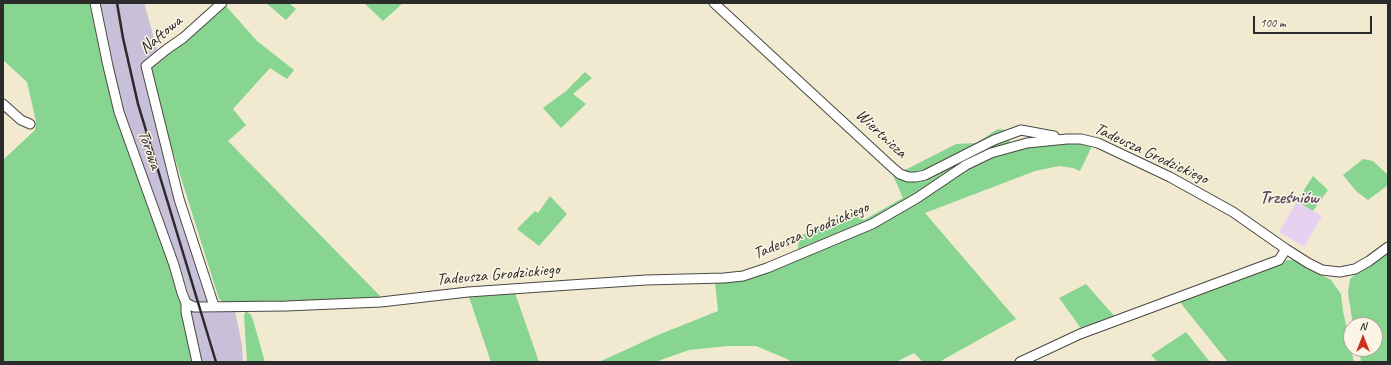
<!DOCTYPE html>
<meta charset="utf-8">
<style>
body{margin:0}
#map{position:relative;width:1391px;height:365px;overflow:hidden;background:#f1ead0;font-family:Caveat,sans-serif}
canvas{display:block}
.frame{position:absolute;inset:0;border:4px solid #2b2b2b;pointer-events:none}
.north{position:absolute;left:1343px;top:317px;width:40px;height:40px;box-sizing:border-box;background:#fcf5e5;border:1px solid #a8a49b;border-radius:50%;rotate:0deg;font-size:11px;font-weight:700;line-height:16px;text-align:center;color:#2b2b2b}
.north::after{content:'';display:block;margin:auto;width:14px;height:18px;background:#c8321e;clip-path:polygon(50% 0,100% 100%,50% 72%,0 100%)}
.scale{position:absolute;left:1253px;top:16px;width:119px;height:18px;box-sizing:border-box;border:2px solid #2b2b2b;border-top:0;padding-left:5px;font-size:12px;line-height:14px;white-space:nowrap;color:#2b2b2b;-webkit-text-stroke:3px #fcf5e5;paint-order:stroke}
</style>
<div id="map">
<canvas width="1391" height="365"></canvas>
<div class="frame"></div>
<div class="north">N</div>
<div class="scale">100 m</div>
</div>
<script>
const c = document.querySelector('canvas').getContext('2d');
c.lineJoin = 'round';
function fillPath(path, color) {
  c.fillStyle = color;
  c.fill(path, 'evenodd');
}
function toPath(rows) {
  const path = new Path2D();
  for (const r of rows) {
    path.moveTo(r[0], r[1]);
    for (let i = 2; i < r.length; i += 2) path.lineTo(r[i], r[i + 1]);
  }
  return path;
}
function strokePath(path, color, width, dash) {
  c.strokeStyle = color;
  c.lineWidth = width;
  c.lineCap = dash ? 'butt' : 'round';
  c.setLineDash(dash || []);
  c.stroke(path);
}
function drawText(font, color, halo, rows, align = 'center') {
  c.font = font + ' Caveat,sans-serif';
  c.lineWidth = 3;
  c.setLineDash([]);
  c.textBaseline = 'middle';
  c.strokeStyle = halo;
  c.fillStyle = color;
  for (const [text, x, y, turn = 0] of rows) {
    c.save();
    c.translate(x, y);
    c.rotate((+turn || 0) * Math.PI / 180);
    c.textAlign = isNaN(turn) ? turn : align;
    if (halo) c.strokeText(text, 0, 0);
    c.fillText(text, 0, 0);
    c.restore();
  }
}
const built = toPath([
 [1297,201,1322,216,1304,247,1279,232]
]);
const industrial = toPath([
 [100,3,144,3,157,49,160,55,146,66,207,301,198,303,190,300,181,269,121,108,104,33],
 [190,310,235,311,242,345,243,362,201,362]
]);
const green = toPath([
 [3,3,92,3,105,72,171,268,184,311,195,362,3,362,3,160,35,130,36,121,27,82,3,60],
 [266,3,289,3,296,9,286,20],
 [364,3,403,3,383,21],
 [226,6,257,41,294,70,287,79,270,68,233,109,246,125,228,141,381,297,307,302,225,303,219,299,146,66,178,42,182,45],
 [585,72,592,78,573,94,586,104,561,128,543,108,566,91],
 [998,129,1007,130,1010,142,979,154,991,157,1028,147,1064,142,1080,143,1092,146,1080,171,1073,168,1059,166,1035,171,925,213,1016,319,939,362,923,362,914,353,896,362,792,362,787,359,756,346,728,346,689,350,655,362,599,362,658,335,718,311,715,282,792,260,798,250,799,236,858,216,864,220,903,198,892,173,907,169,956,144,976,143],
 [1363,159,1373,161,1388,175,1388,185,1368,200,1357,192,1343,175],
 [1313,176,1328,190,1313,211,1297,201],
 [550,196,567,214,539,246,517,229,535,211,538,213],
 [1388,252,1388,362,1361,362,1359,349,1375,349,1375,325,1353,325,1348,293,1350,279,1359,271],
 [1288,260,1294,260,1300,263,1331,280,1341,294,1343,311,1354,362,1228,362,1179,301,1280,261],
 [1086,284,1116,318,1083,331,1059,298],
 [515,293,539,362,491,362,469,297],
 [246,311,251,315,253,320,265,362,247,362,244,315],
 [1186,332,1210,362,1158,362,1151,355]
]);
const minor = toPath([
 [95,3,108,66,119,112,174,265,182,293,186,303,186,312,197,362],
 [714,3,894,169,900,174,908,177,916,177,925,175,994,140,1021,130,1048,135,1054,136,1055,138],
 [3,104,21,120,30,124],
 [186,303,194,307,199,307,286,306,381,302,468,292,570,285,646,280,724,278,743,276,767,268,872,224,917,198,966,165,991,153,1027,143,1067,139,1081,139,1098,143,1170,177,1233,212,1286,249,1308,263,1322,270,1340,272,1355,269,1369,261,1388,247],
 [214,306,179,199,146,66,167,49,183,38,222,3],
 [1020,362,1080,334,1279,260,1286,249]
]);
const rail = toPath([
 [117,3,123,38,138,104,216,362]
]);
const streetNames = [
 ["Naftowa",161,35,-40],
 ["Wiertnicza",881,134,43],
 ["Torowa",149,150,70],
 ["Tadeusza Grodzickiego",1151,154,25],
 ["Tadeusza Grodzickiego",811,231,-23],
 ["Tadeusza Grodzickiego",498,275,-5]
];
const neighbourhoodNames = [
 ["Trześniów",1289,198]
];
fillPath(built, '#e6d2f0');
fillPath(industrial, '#c8bfd8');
fillPath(green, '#88d491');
strokePath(minor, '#494844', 11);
strokePath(minor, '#fff', 9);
strokePath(rail, '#2b2b2b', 2.5);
drawText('17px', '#2b2b2b', '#fcf5e5', streetNames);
drawText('bold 18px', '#5d5264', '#fcf5e5', neighbourhoodNames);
</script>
